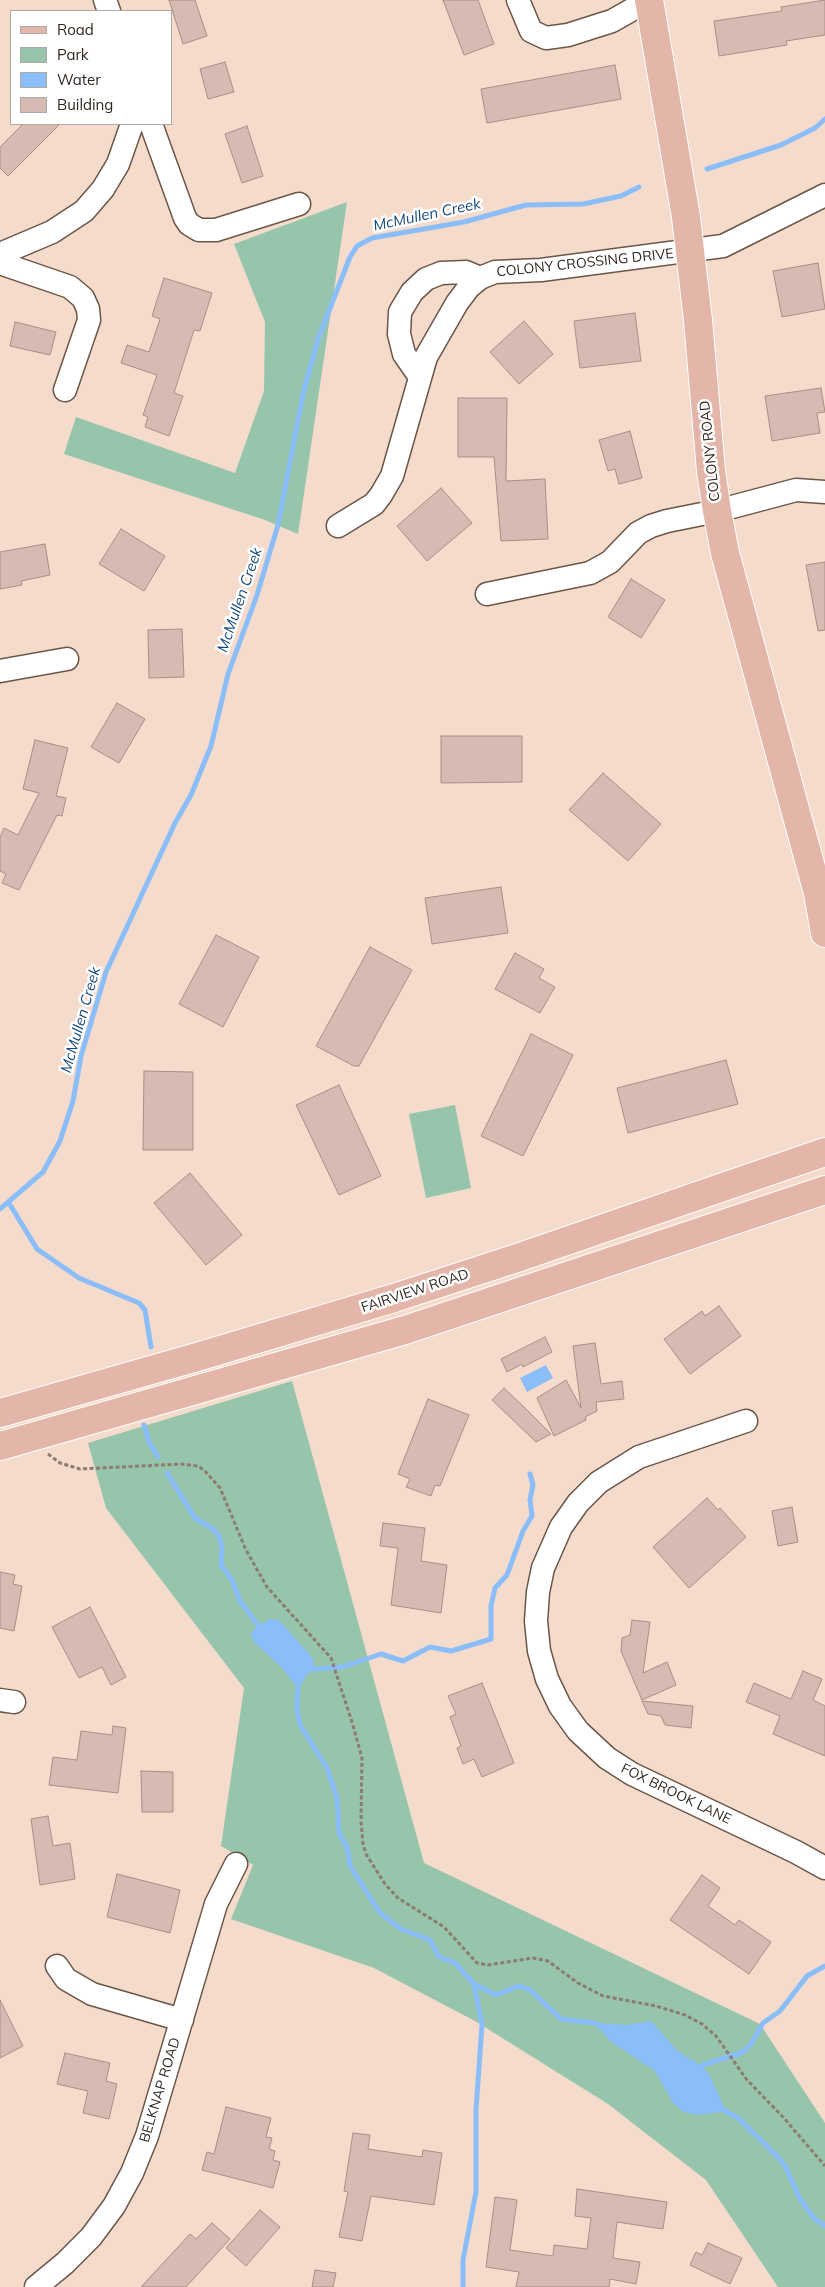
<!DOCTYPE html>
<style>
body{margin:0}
#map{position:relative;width:825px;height:2287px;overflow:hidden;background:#f4dbcb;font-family:Mulish,sans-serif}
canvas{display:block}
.legend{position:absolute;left:10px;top:10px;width:162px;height:115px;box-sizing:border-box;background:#fff;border:1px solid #aca9a6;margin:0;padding:6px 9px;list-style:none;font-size:15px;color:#302720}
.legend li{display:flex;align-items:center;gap:10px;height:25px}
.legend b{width:25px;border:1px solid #aca9a6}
</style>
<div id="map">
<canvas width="825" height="2287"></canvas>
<ul class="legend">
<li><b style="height:6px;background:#e3b6a9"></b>Road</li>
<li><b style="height:14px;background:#96c5ac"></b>Park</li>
<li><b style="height:14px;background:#8bbef9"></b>Water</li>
<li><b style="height:14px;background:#d7bab2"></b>Building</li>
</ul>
</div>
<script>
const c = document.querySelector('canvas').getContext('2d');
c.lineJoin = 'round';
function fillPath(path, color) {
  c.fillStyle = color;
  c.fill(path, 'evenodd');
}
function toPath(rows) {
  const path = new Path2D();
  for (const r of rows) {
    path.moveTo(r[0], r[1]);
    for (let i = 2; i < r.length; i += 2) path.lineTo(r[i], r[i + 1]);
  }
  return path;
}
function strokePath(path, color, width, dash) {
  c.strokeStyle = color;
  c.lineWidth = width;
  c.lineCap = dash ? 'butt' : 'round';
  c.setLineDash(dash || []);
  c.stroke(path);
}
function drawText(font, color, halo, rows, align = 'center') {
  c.font = font + ' Mulish,sans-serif';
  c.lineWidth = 5;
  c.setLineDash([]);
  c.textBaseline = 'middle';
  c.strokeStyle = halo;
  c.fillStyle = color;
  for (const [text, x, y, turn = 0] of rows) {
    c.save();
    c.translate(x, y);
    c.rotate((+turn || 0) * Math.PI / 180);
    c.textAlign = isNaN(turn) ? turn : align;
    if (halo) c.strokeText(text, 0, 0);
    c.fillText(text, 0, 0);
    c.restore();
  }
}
const green = toPath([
 [347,202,298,534,265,520,64,454,76,417,235,473,264,391,265,322,234,244],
 [455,1105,471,1188,426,1198,409,1114],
 [292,1381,424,1863,760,2024,825,2123,825,2287,778,2287,706,2180,608,2104,475,2021,374,1968,231,1919,253,1865,221,1846,244,1688,106,1508,88,1443]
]);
const water = toPath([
 [546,1365,553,1378,527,1392,520,1378],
 [270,1619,279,1620,312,1657,314,1665,298,1689,283,1669,254,1642,250,1634,258,1626],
 [651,2021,678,2051,700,2065,709,2074,726,2111,698,2115,683,2112,673,2103,655,2071,610,2041,595,2023,627,2025]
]);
const stream = toPath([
 [707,169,781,145,815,128,825,119],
 [9,1203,37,1249,79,1278,139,1303,145,1310,151,1347],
 [0,1209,43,1172,60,1141,73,1101,81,1056,106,972,175,823,191,795,211,746,228,674,257,595,278,525,303,394,318,339,350,257,357,246,372,238,464,222,526,205,583,204,621,196,639,187],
 [144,1425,149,1442,158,1457],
 [167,1473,195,1518,213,1529,219,1536,222,1547,221,1565,231,1578,240,1601,261,1629],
 [304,1670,342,1667,381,1654,403,1661,430,1647,451,1651,491,1639,491,1606,495,1588,507,1575,523,1531,532,1516,530,1500,533,1485,530,1474],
 [298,1683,297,1710,300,1725,327,1768,337,1798,339,1833,347,1847,350,1866,380,1913,401,1929,430,1940,439,1957,455,1963,474,1984,496,1995,518,1986,529,1989,561,2019,595,2023,600,2026],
 [694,2068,743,2052,751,2044,763,2023,780,2011,807,1976,825,1966],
 [720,2108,738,2118,778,2157,785,2166,800,2199,814,2218,825,2226],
 [463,2287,463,2260,476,2192,476,2110,482,2025,474,1984]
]);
const building = toPath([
 [169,0,195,0,207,36,183,44,169,0],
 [443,0,478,0,494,44,464,55,443,0],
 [825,0,825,35,786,41,787,45,719,56,714,21,782,11,781,7,825,0],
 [225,62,234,92,208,99,200,69,225,62],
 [615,65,621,99,487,123,481,89,615,65],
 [23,124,60,124,8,176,0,168,0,147,23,124],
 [247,126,263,176,242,183,225,134,247,126],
 [818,263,825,309,782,317,773,271,818,263],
 [164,278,212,293,200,331,194,330,174,393,183,396,169,436,145,427,148,417,143,415,157,375,121,363,127,345,149,352,160,319,152,316,164,278],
 [635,313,641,361,580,368,574,321,635,313],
 [524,321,553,354,519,384,490,352,524,321],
 [15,322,56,332,50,355,10,346,15,322],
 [821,388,825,412,817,413,820,433,772,441,765,396,821,388],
 [458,398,507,398,506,481,545,479,548,539,501,541,494,457,458,457,458,398],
 [630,431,642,478,619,484,615,469,608,471,599,440,630,431],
 [441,488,472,523,427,561,397,526,441,488],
 [121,529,165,556,144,591,99,564,121,529],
 [45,544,50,575,21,581,22,585,0,589,0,552,45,544],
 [825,562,825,630,818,631,806,565,825,562],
 [631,579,665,600,641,638,608,617,631,579],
 [182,629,184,677,149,678,148,630,182,629],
 [117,703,145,719,119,763,91,747,117,703],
 [441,736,522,736,522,782,441,783,441,736],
 [35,740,68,748,56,796,66,798,62,816,57,815,19,890,2,883,6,874,0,871,0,837,4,828,18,835,39,793,23,789,35,740],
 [603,773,661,824,628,861,569,810,603,773],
 [501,887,508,933,432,944,425,898,501,887],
 [216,935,259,957,223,1027,179,1004,216,935],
 [370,947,412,970,359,1066,354,1066,316,1046,370,947],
 [515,953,544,969,539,978,555,987,540,1013,495,989,515,953],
 [531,1034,573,1055,523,1156,481,1136,531,1034],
 [726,1060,738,1104,628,1133,617,1088,726,1060],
 [144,1071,193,1072,193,1150,143,1150,144,1071],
 [339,1085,381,1176,339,1195,296,1105,339,1085],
 [190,1173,242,1235,206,1265,154,1203,190,1173],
 [719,1306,741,1336,690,1374,664,1339,702,1311,705,1316,719,1306],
 [545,1337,552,1352,523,1367,522,1364,507,1372,501,1359,545,1337],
 [595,1343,601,1384,622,1381,624,1399,596,1402,597,1411,585,1417,586,1420,554,1436,537,1398,566,1380,581,1408,573,1346,595,1343],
 [504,1388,526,1409,551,1434,536,1442,492,1400,504,1388],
 [428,1399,469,1415,440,1486,435,1485,431,1496,406,1487,410,1479,398,1474,428,1399],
 [707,1498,718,1510,720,1508,746,1537,689,1588,653,1547,707,1498],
 [792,1507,798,1542,778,1546,772,1511,792,1507],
 [383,1523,425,1528,421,1561,447,1565,441,1613,391,1605,398,1548,380,1546,383,1523],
 [0,1572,15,1575,13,1584,22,1586,14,1631,0,1628,0,1572],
 [90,1607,126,1677,111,1685,102,1667,79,1678,52,1627,90,1607],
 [632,1620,650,1622,643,1673,667,1662,676,1685,642,1700,621,1651,622,1638,630,1635,632,1620],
 [803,1671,822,1679,813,1700,825,1706,825,1756,773,1734,780,1716,746,1702,754,1683,791,1699,803,1671],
 [482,1683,514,1763,482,1777,474,1759,463,1764,457,1748,461,1746,450,1717,456,1714,448,1696,482,1683],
 [642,1701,693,1706,691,1728,665,1725,661,1716,648,1714,642,1701],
 [113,1726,126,1728,118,1793,49,1785,53,1757,77,1760,81,1731,112,1735,113,1726],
 [141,1771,173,1772,173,1812,142,1812,141,1771],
 [48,1816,53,1846,70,1843,75,1879,40,1885,31,1819,48,1816],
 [117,1874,180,1890,170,1933,107,1917,117,1874],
 [702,1875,720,1888,708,1906,735,1925,739,1920,771,1942,749,1974,670,1920,702,1875],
 [0,2000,23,2046,0,2058,0,2000],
 [65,2053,110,2063,106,2081,117,2084,109,2119,83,2113,88,2091,57,2084,65,2053],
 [226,2107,271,2118,266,2137,272,2138,269,2149,275,2151,273,2160,280,2162,273,2188,202,2170,207,2152,214,2154,226,2107],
 [353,2133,370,2135,368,2149,422,2157,423,2150,442,2153,434,2205,371,2196,362,2241,339,2237,348,2192,344,2191,353,2133],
 [577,2189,667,2202,663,2229,617,2222,613,2258,640,2262,636,2284,610,2279,609,2287,516,2287,519,2272,486,2267,495,2197,517,2200,510,2250,553,2256,554,2245,587,2249,591,2218,575,2216,577,2189],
 [260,2210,280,2227,246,2266,226,2248,260,2210],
 [212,2223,230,2239,186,2287,141,2287,190,2234,196,2239,212,2223],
 [708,2243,742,2258,730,2284,690,2265,696,2252,702,2255,708,2243],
 [315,2270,336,2273,333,2287,312,2287,315,2270]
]);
const path = toPath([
 [48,1454,60,1463,80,1469,181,1464,198,1466,205,1471,220,1488,246,1550,267,1587,331,1658,352,1722,362,1758,361,1821,363,1844,366,1854,385,1884,398,1898,444,1927,477,1963,488,1965,533,1958,548,1961,578,1983,603,1996,656,2006,685,2015,702,2024,716,2036,747,2080,783,2117,825,2166]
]);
const minor = toPath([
 [105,0,109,11],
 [518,0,531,31,546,38,568,35,612,21,649,0],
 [151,124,185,218,189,224,199,230,216,230,299,204],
 [0,254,52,232,84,211,103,189,118,164,132,124],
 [0,263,70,287,83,298,88,309,89,320,65,390],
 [420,377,404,354,399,334,400,312,412,292,426,279,441,273,466,272,480,278],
 [338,526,374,504,381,495,392,476,426,357,457,303,469,287,480,278,495,272,541,270,723,246,825,195],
 [487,594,590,573,610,562,638,533,651,526,667,521,717,511,796,490,825,492],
 [0,671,67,659],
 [746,1421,639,1457,599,1482,578,1503,561,1527,543,1568,538,1592,536,1621,539,1651,547,1679,560,1706,578,1731,607,1758,632,1774,796,1852,825,1868],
 [0,1700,14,1702],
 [57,1966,66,1979,92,1994,182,2020],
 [36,2287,65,2263,91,2237,114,2206,132,2173,147,2136,216,1904,236,1864]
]);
const major = toPath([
 [649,0,686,217,698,320,711,471,717,511,725,553,818,893,825,933],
 [0,1413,197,1357,394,1298,517,1258,825,1152],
 [0,1446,405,1330,825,1190]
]);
const streetNames = [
 ["COLONY CROSSING DRIVE",585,263,-6],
 ["COLONY ROAD",710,451,-96],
 ["FAIRVIEW ROAD",415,1291,-18],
 ["FOX BROOK LANE",676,1794,26],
 ["BELKNAP ROAD",160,2090,-73]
];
const waterNames = [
 ["McMullen Creek",427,215,-12],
 ["McMullen Creek",240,600,-71],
 ["McMullen Creek",81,1020,-74]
];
fillPath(green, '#96c5ac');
fillPath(water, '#8bbef9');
strokePath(stream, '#8bbef9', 5);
fillPath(building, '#d7bab2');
strokePath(building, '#a98e86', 1);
strokePath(minor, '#6b5648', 25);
strokePath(major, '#fff', 30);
strokePath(path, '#8c7b70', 3, [4, 2.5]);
strokePath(minor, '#fff', 22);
strokePath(major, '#e3b6a9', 28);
drawText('14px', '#302720', '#fff', streetNames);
drawText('italic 15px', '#15497e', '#fff', waterNames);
</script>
